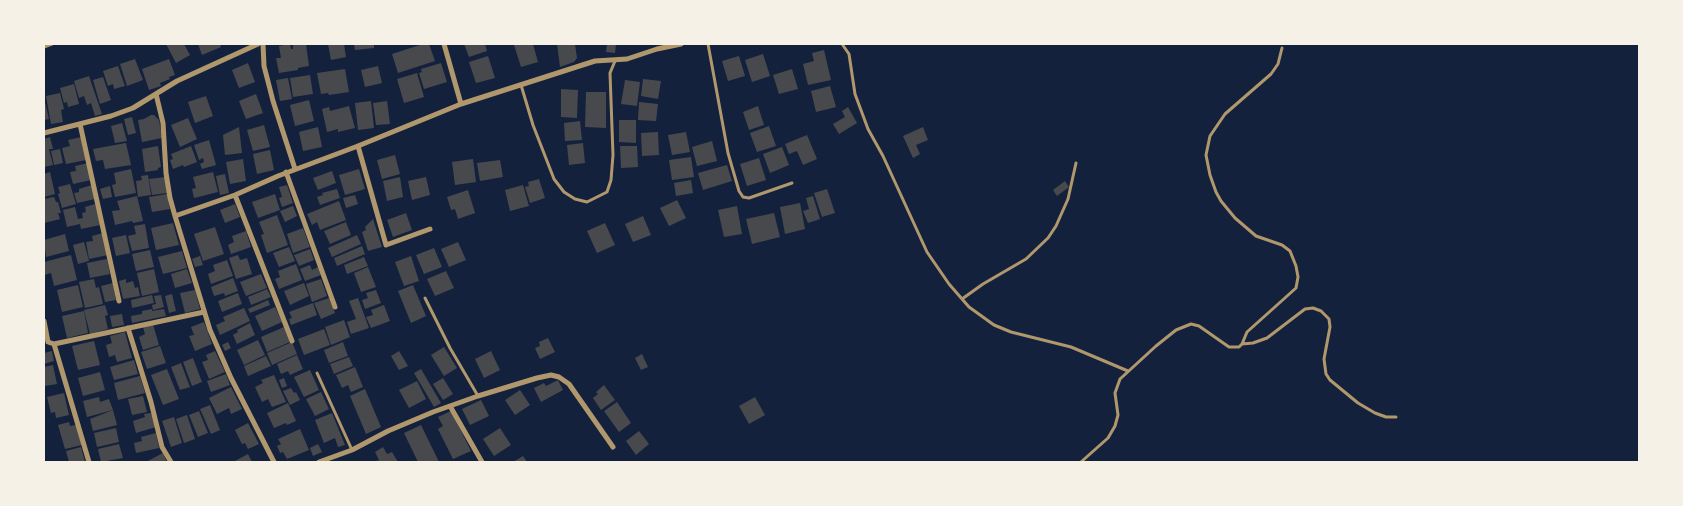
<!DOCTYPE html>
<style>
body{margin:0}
#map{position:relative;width:1683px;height:506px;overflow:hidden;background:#14213d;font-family:"Work Sans",sans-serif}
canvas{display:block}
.frame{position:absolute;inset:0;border:45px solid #f6f1e7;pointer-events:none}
</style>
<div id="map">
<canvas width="1683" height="506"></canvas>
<div class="frame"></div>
</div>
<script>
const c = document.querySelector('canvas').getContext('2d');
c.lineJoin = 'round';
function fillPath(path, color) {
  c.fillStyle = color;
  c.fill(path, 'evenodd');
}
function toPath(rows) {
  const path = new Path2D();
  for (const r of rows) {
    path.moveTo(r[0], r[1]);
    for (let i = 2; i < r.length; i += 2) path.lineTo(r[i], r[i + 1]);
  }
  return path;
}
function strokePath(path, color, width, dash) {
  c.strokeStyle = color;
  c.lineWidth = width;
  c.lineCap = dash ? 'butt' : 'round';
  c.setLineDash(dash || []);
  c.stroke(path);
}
const building = toPath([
 [166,44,184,44,190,55,176,63],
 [198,44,220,44,221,47,202,55],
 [290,44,291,49,293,49,293,44,306,44,309,66,298,68,298,70,279,73,276,58,281,58,279,46],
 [328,44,344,44,346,57,331,60],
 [354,44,374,44,374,48,355,50],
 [423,44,429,44,435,61,398,73,392,54],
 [464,44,485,44,487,51,469,57],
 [520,44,533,44,538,62,521,67,514,45],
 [557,44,575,44,577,58,574,62,560,67],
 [607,44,616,44,615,53,606,52],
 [824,50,831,80,808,85,803,64,814,61,812,53],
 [763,54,770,76,752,82,745,60],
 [488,56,495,78,476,83,469,62],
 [739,56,745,76,728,81,722,61],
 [135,59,143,80,127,86,120,64],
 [169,59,175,75,169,77,170,79,160,83,161,86,149,90,142,69],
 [248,63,255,82,239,88,232,70],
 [441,63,447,82,424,89,419,73,422,72,421,69],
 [118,66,125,86,114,89,113,84,108,86,103,71],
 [378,66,382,83,365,87,361,70],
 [345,69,349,92,329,95,328,93,321,94,317,73],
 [792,69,798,89,779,94,773,75],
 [417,73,424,97,404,103,397,79],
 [310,75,313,94,293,97,290,78],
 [89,76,102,114,95,116,91,103,87,105,84,96,79,98,74,81],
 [103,77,111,100,100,104,93,80],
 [288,78,292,99,280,101,276,80],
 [643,79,661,81,658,99,641,96],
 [625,80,640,82,637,106,621,104],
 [74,84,79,104,68,107,67,102,64,103,60,88],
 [830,86,836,107,816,112,811,91],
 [561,89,578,90,577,118,561,117],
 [586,92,606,92,606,128,585,127],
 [60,93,64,109,61,110,63,122,51,124,46,96],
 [256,94,263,113,246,119,239,101],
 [206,96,213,116,195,123,188,102],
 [44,98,49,119,44,120],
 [309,100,314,121,295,126,290,105],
 [371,101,374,128,358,130,355,103],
 [387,101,390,124,376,125,373,103],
 [639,102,658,104,656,121,638,120],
 [349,106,355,128,338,132,338,129,327,132,322,109,329,107,330,111],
 [758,106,764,125,749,130,743,112],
 [848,107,857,123,839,134,833,124,845,117,842,111],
 [151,115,154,115,159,120,162,138,142,142,138,120,144,119],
 [132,117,136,133,128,135,124,119],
 [188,118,197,139,180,147,171,125],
 [619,120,636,120,636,143,619,142],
 [580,121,582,140,565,141,564,123],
 [122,123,127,141,115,143,111,126],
 [264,125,270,147,253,151,247,130],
 [769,126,776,146,757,152,750,133],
 [239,127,242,153,225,155,223,135],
 [318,127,322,147,303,151,299,132],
 [923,127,928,140,916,145,920,154,913,158,903,136],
 [658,132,659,155,642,156,641,133],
 [686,132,690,152,672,155,668,135],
 [807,135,817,159,803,165,797,151,789,154,785,144],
 [50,137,53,149,49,149,53,165,44,167,44,139],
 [81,137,86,160,66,164,62,148,70,146,68,140],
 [209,140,216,165,202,169,200,164,204,162,203,158,199,160,194,145],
 [712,141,717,161,697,166,692,147],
 [126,143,131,165,105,169,103,160,96,161,93,149],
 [583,143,585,163,569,165,567,145],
 [158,146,161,167,158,168,158,170,145,172,142,149],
 [191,146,197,162,184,167,183,165,173,169,170,160,173,159,171,154],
 [620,146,637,146,638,167,621,168],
 [782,147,789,165,770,173,763,154],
 [60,149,63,163,54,165,51,151],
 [270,150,274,170,257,174,253,154],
 [395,155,400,174,382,179,377,160],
 [691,157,694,177,672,180,669,160],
 [759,158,766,180,747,186,740,164],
 [243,159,246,181,230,184,226,162],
 [473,159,476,182,455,185,452,162],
 [500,160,503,177,480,181,477,163],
 [88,163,91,180,73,184,70,172,76,171,75,166],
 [727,165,732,181,703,190,698,173],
 [131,169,136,193,115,197,112,185,116,184,114,173],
 [359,169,365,189,345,195,339,175],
 [332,171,336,183,318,190,313,178],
 [50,172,55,194,44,197,44,174],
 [213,172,218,192,194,198,192,189,196,188,193,177],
 [225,174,229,193,220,195,216,176],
 [148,175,151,195,138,197,136,181,142,180,141,176],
 [165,177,167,193,152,195,149,179],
 [400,177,403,197,387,201,383,181],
 [426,177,430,195,412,200,408,181],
 [539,179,545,198,530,203,525,187,529,186,528,182],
 [691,180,693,193,676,196,674,183],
 [1065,181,1069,187,1057,196,1053,190],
 [70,184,76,204,62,208,58,194,60,193,58,187],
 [92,185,95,199,77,203,74,193,79,192,79,189],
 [287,185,293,203,282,207,279,198,282,197,279,187],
 [523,185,529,206,510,211,505,190],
 [110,186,112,197,103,199,100,189],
 [337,189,340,198,320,205,317,197,323,195,322,193],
 [827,189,835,213,822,217,814,193],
 [468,190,475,213,458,219,455,209,451,210,447,197],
 [167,194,170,209,152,212,149,197],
 [275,194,280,210,258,218,252,202],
 [355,195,358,204,346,208,343,198],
 [137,196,143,221,133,223,132,221,115,225,112,211,120,210,117,201],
 [813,196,820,219,808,223,803,211,809,209,806,198],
 [54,197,56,202,58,202,61,213,58,213,60,219,44,223,44,199],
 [677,200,686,218,669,226,660,208],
 [339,201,346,220,320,230,317,222,312,225,307,214],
 [800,203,805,229,785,234,780,207],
 [95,204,100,225,81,229,80,224,67,227,63,210,75,207,78,219,83,218,82,213,86,212,85,207],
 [235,204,240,217,225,223,220,210],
 [293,206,297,216,285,222,280,211],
 [737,206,742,234,724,237,718,210],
 [406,213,412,230,393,237,387,220],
 [774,213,780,237,752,244,746,219],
 [277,215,288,245,267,253,261,235,264,234,259,222],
 [643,216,651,235,633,242,625,224],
 [373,219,382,247,368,251,362,232,366,230,365,227],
 [346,222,351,235,330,244,324,231],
 [173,223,179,245,156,250,151,228],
 [605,223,615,245,597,253,587,231],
 [145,224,149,248,132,251,128,236,136,234,134,226],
 [215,227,224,254,203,261,194,234],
 [303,228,310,247,293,253,287,234],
 [246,231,251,247,231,254,228,245,234,242,232,236],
 [103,233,108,255,89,259,86,242,93,241,92,236],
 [65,234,69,251,46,257,44,240],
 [126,235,130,253,116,256,112,238],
 [357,235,361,244,332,257,328,248],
 [84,242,89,261,78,264,73,245],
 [458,242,466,260,449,267,441,249],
 [362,246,365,254,337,266,334,258],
 [289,247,295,261,279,267,273,253],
 [434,248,442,267,424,274,416,255],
 [310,249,314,260,299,266,294,255],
 [150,250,154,267,136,271,132,254],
 [182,251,187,268,163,274,158,257],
 [71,255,77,280,54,286,51,273,44,275,44,262],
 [238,255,240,260,247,258,252,274,236,279,229,258],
 [200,256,203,265,195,267,192,259],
 [411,256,419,281,404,286,395,262],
 [364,257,368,266,347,274,344,265],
 [107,259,110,274,90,278,87,263],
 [227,260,233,276,211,284,208,274,215,271,213,265],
 [296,264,302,280,279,289,275,279,280,277,278,271],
 [310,265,312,270,318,267,321,275,305,281,300,269],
 [368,267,376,287,361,292,354,273],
 [154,269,159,292,142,296,137,273],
 [187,269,192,283,175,288,171,274],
 [446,271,454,288,435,296,427,279],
 [261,274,267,288,246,296,240,282],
 [233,278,238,291,225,296,224,293,214,296,211,287],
 [94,279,96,288,99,287,103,304,85,308,79,282],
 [126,279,126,283,133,281,135,288,138,287,140,296,123,299,119,281],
 [321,279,327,296,312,302,306,284],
 [113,283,116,300,105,302,101,286],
 [304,283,309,296,290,305,284,291],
 [78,285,83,307,62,312,57,290],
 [413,285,426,316,411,323,398,291],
 [267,289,271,297,251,305,248,297],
 [195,290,200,309,185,313,180,293],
 [376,290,381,303,365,309,362,300,368,298,366,293],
 [238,293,242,304,222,312,218,301],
 [172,294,176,311,169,313,165,296],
 [152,295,154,303,132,308,131,300],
 [161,295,164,307,153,310,152,305,156,304,154,296],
 [329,298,335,313,321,319,314,303],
 [358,298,369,328,351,334,347,322,356,319,349,301],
 [268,300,270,305,250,313,248,309],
 [313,303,317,315,291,325,289,319,292,318,289,312],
 [105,305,108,315,105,316,108,329,90,334,84,310],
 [384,305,390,321,371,328,366,317,373,315,371,310],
 [275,307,282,322,262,331,255,316],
 [244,308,250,321,220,335,216,325,225,321,223,317],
 [152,309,152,311,164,309,166,316,132,323,131,316,142,314,142,311],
 [84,311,88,333,67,338,62,316],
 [122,314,124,325,112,327,110,316],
 [344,320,350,337,331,345,325,327],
 [204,322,212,344,195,351,189,336,194,335,191,327],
 [250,323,255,335,237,344,233,335,238,332,237,330],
 [153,324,159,345,143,350,139,337,145,334,143,327],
 [284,327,290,342,267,352,261,337],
 [324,329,330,345,304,355,298,339],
 [125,332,132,358,117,362,115,355,109,357,106,345,112,343,110,336],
 [548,338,555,352,540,359,535,348,540,346,539,342],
 [258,340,265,355,244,365,237,350],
 [94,341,100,365,78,370,72,346],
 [228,342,231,348,225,351,222,345],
 [292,342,297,354,272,365,267,353],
 [343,342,348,356,329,363,324,350],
 [160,346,166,363,147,369,141,352],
 [444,347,457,368,444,376,431,355],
 [52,351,54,361,44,364,44,353],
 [215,351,225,372,209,379,202,362,208,360,206,355],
 [399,351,408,366,399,370,391,356],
 [491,351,500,370,484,378,475,359],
 [642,354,648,367,641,370,635,358],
 [297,355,303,369,290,375,288,371,281,374,277,364],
 [266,356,271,366,248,376,244,366],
 [349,357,353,366,334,374,330,364],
 [193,358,202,382,192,386,183,362],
 [134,360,138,374,114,380,110,367],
 [181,363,190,387,180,390,171,367],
 [53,365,57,384,45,386,44,367],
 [355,367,363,387,351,392,348,385,342,388,336,375],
 [167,369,179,399,163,405,151,375],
 [421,369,441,403,434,407,414,373],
 [310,370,319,390,304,397,294,377],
 [100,372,105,390,83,396,78,378],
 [226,374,230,385,211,392,207,381],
 [274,375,286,402,272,407,268,399,262,402,255,387,263,383,261,380],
 [140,376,145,393,118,400,114,383],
 [284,378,287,386,282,388,279,380],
 [443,378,453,394,443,400,433,384],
 [558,380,563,390,541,402,534,388,544,383,546,386],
 [417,381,426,399,409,408,399,390],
 [604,385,615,400,601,410,593,398,598,394,596,392],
 [231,387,242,409,231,414,229,408,217,414,209,398],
 [291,388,294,393,296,392,300,400,290,405,283,391],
 [365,389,381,427,366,434,350,396],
 [520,390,530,405,515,415,505,400],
 [321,392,329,409,315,416,306,399],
 [64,393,69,415,56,418,55,412,51,413,47,397],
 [143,396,147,412,132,415,128,399],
 [99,397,100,402,109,399,113,410,87,417,83,401],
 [755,397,765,415,749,424,739,406],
 [481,400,489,416,470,425,462,409],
 [617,402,631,423,619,432,604,411],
 [288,403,296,421,287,425,286,423,274,428,267,413],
 [210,405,220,430,211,434,200,409],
 [113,410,117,425,93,431,90,419],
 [199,411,208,433,198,437,189,415],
 [451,411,471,451,453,459,438,429,443,426,438,417],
 [151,413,156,427,136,433,133,421,145,417,144,414],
 [332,413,345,445,338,447,335,438,324,443,315,420],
 [187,415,195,439,184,443,176,419],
 [174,417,182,443,171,447,162,421],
 [69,422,70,426,76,425,82,445,65,449,58,425],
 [248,423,259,444,248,449,245,443,242,444,235,430],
 [421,425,439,462,418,462,404,433],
 [116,428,119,442,97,447,94,433],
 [500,428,511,445,494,456,483,439],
 [300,429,309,450,287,459,283,452,280,453,277,446,281,444,278,439],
 [639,431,649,444,636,455,626,441],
 [156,433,159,448,136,453,134,443,142,441,141,437],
 [119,444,123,458,101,462,98,449],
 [318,444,322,452,313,456,310,448],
 [81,447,85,462,69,462,66,451],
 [383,447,387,454,392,452,398,462,374,462,379,460,375,452],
 [163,453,167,462,146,462],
 [248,454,252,462,233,462],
 [523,456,527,462,513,462]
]);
const service = toPath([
 [708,44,728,153,739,191,743,197,749,198,792,183],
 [842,44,849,54,855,94,868,129,883,156,927,252,949,284,969,307,994,325,1011,332,1071,347,1128,371],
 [44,47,52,44],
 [521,85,533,125,554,179,564,192,575,199,587,202,607,192,611,180,613,155,610,73,615,61],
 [425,298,450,348,478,396],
 [962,299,983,284,1026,259,1048,238,1056,226,1068,199,1076,163],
 [1242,344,1253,343,1267,338,1305,309,1313,308,1321,311,1329,319,1330,327,1324,359,1326,374,1330,380,1358,403,1375,413,1386,417,1396,417],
 [317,373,352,450],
 [1081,462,1108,438,1115,426,1118,415,1115,393,1120,379,1156,346,1176,330,1191,324,1199,326,1229,347,1239,347,1242,344,1247,332,1296,288,1298,277,1296,266,1290,251,1282,245,1256,236,1235,218,1221,201,1216,192,1210,175,1206,155,1210,136,1225,114,1271,74,1278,64,1282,48]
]);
const minor = toPath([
 [263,44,264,66,273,101,295,169],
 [156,94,163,123,166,173,170,198,175,216,235,195,278,176,358,146,461,104,444,44],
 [461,104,595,61,627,59,657,49,681,44],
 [80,124,119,301],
 [44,133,111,116,133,108,177,81,258,44],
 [358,146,386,245,430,229],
 [286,172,335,307],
 [235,195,292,341],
 [175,216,210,330,231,378,274,462],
 [44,321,48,342,54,344,204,312],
 [128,328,151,402,162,447,171,462],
 [54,344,89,462],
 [450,406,482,462],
 [319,462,352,450,388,431,433,412,478,396,537,378,551,375,559,377,569,384,613,447]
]);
fillPath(building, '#48494c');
strokePath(service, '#b1986c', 3);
strokePath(minor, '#b1986c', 5);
</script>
